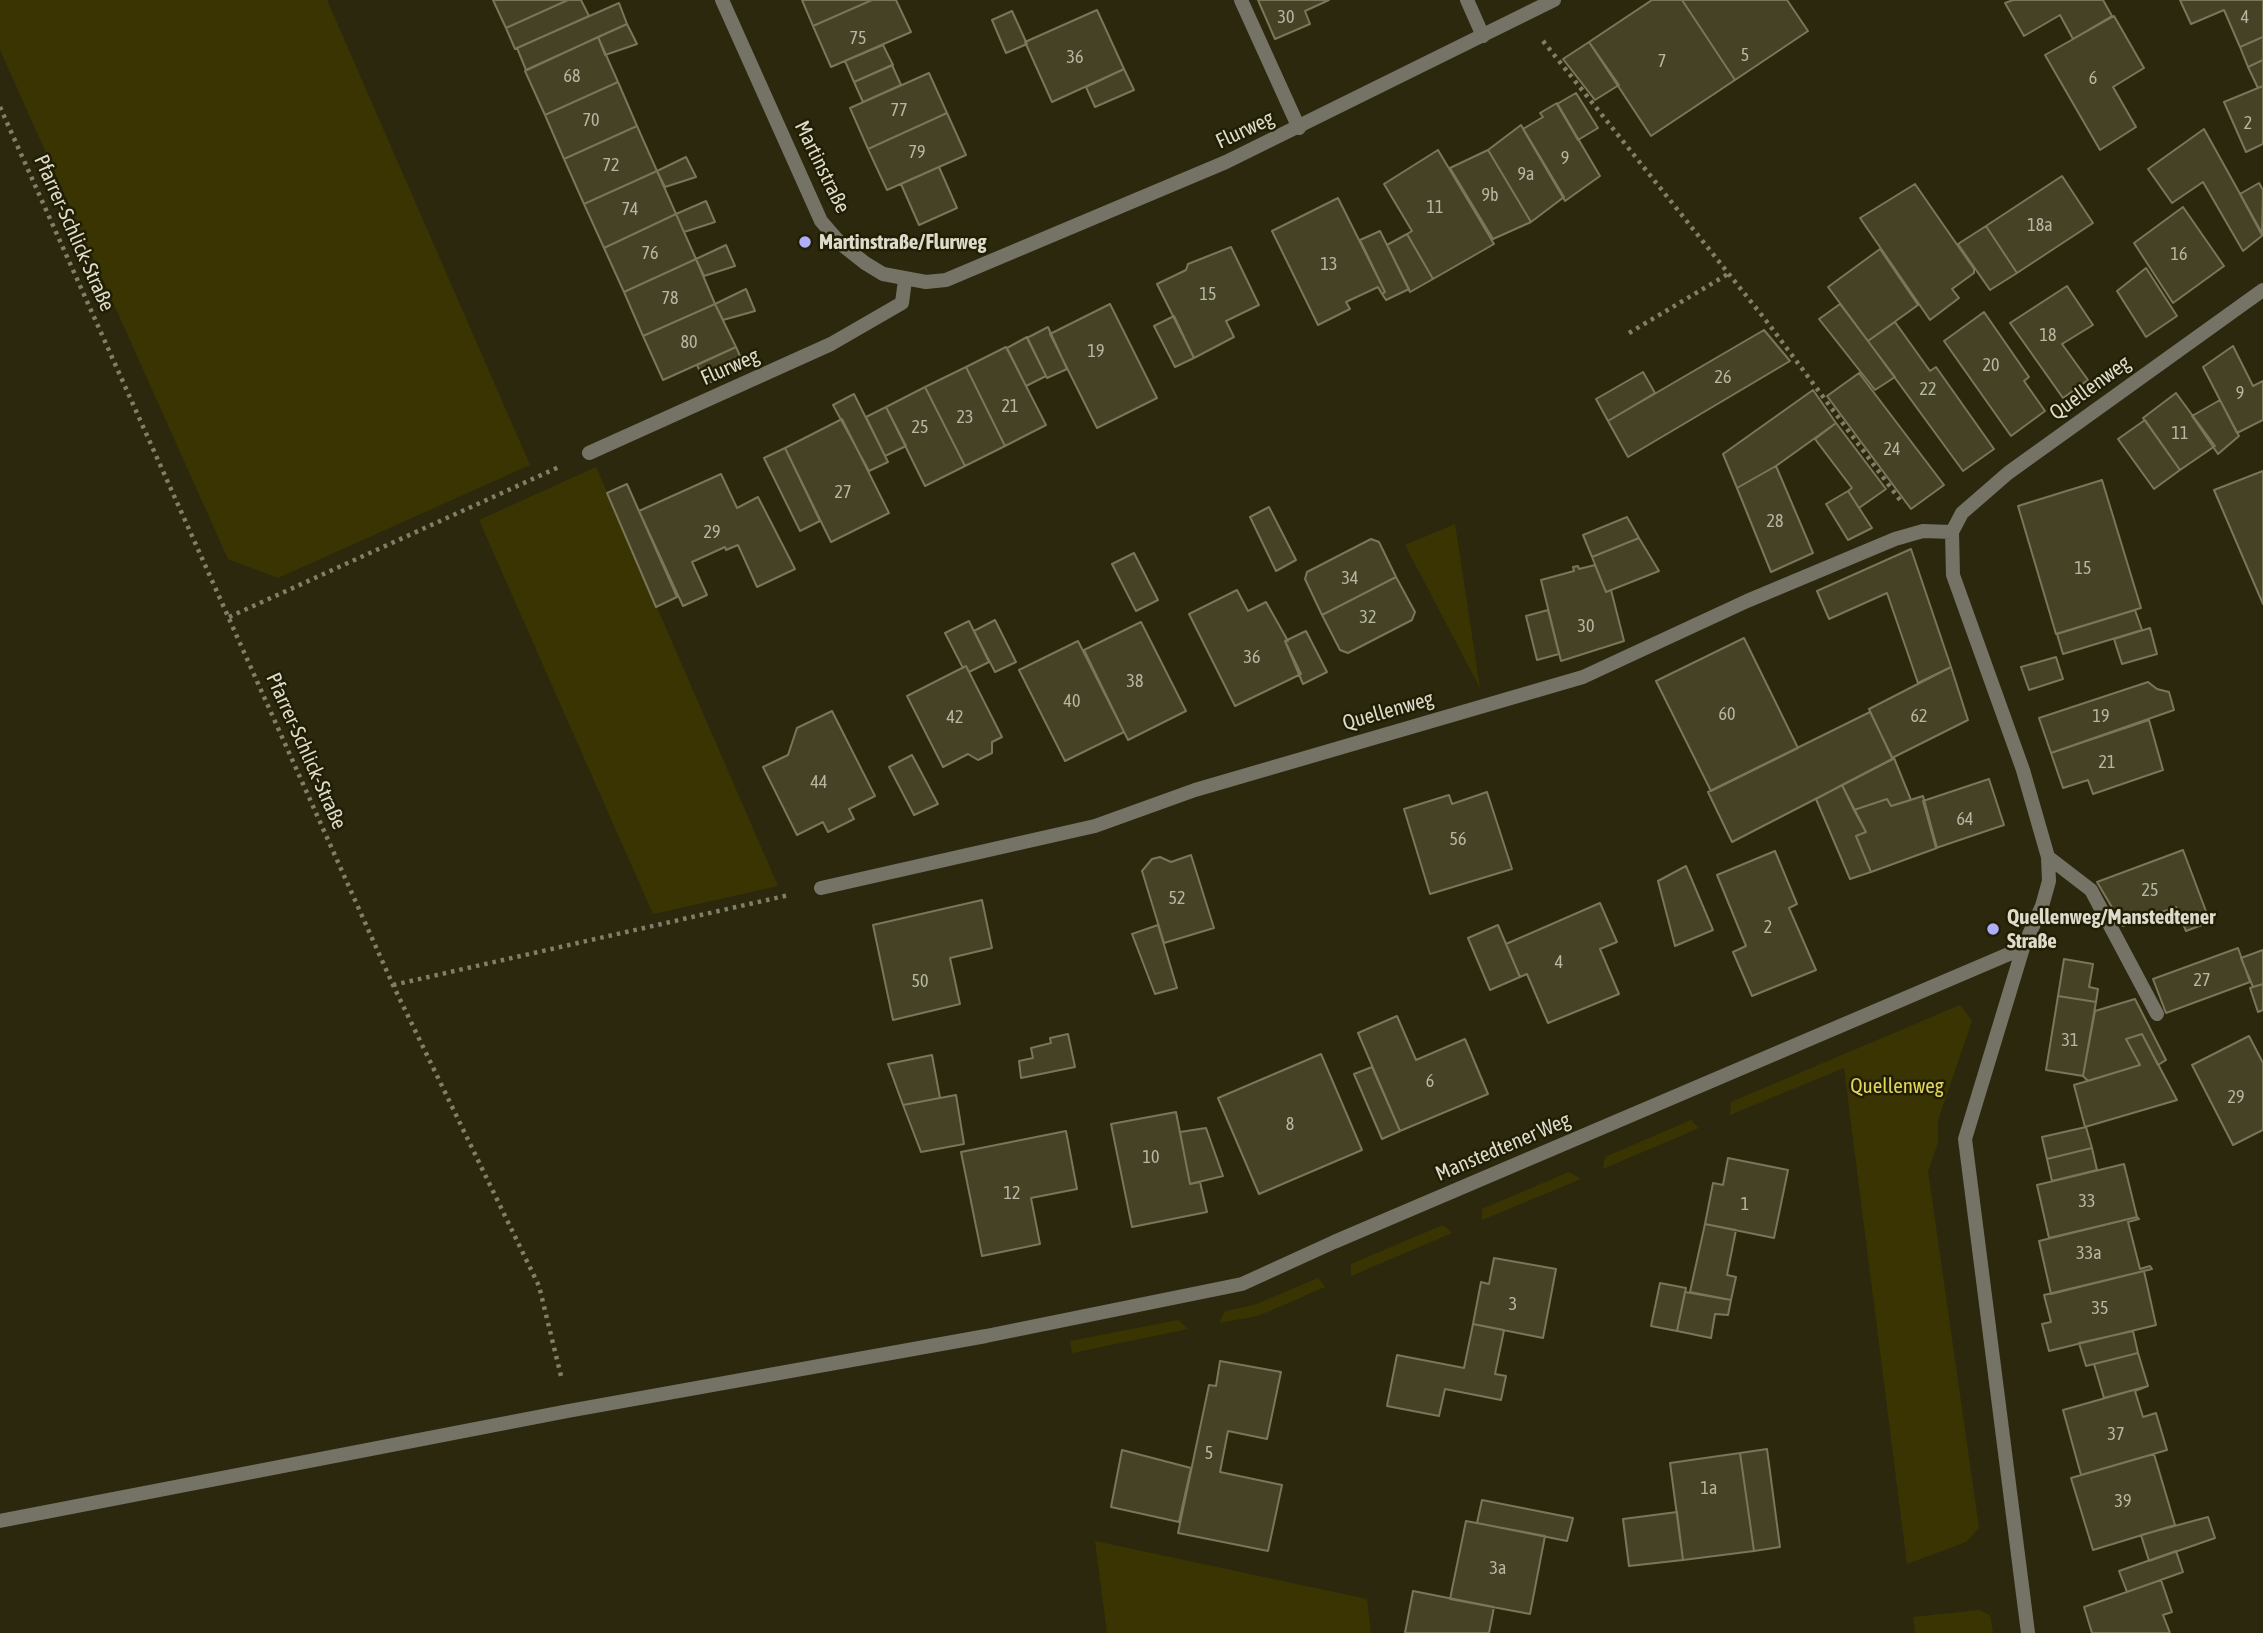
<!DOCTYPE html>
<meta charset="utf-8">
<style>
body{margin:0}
canvas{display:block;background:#2b280d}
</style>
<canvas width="2263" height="1633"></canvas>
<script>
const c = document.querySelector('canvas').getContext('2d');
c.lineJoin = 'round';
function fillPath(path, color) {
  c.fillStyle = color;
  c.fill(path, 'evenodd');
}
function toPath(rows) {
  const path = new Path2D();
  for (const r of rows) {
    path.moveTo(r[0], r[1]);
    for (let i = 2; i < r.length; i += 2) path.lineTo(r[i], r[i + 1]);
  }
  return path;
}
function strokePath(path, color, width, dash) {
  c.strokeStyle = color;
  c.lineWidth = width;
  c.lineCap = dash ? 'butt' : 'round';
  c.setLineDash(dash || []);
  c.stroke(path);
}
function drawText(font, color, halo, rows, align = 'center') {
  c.font = font + ' "Asap Condensed",sans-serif';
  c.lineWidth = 5;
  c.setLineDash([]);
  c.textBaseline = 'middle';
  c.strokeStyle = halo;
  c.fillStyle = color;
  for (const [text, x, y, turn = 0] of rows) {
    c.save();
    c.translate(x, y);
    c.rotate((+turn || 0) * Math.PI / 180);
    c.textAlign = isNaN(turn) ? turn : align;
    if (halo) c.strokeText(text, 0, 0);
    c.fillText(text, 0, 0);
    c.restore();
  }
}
const green = toPath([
 [0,0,327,0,530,465,278,578,228,559,0,50],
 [596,467,778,886,653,914,479,520],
 [1455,524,1480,688,1405,545],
 [1960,1005,1972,1021,1938,1120,1938,1143,1928,1171,1979,1528,1966,1542,1907,1564,1844,1068,1730,1115,1731,1102],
 [1691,1120,1699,1128,1603,1169,1605,1157],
 [1569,1172,1581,1179,1482,1220,1482,1209],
 [1443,1225,1452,1233,1351,1276,1351,1264],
 [1318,1278,1325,1287,1258,1316,1219,1323,1225,1311,1254,1305],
 [1178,1320,1188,1329,1072,1353,1070,1341],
 [1095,1541,1367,1599,1371,1633,1107,1633],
 [1979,1610,1990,1615,1993,1633,1915,1633,1913,1617]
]);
const building = toPath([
 [493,0,568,0,506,28,493,0],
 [568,0,581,0,589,16,515,49,506,28,568,0],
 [802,0,872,0,813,26,802,0],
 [872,0,896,0,911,32,831,67,813,26,872,0],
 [1258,0,1329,0,1305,11,1310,24,1275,39,1258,0],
 [1652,0,1682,0,1735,80,1651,136,1589,42,1652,0],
 [1682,0,1787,0,1808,31,1735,80,1682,0],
 [2013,0,2103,0,2112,16,2073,39,2060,15,2024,36,2005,3,2013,0],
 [2180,0,2263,0,2263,37,2240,47,2224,10,2191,24,2180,0],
 [619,3,627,24,526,70,517,48,619,3],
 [1097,10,1124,69,1052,102,1025,42,1097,10],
 [1012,11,1027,44,1006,53,992,20,1012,11],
 [2114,16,2144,68,2113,87,2136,127,2100,150,2045,55,2114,16],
 [627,24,637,44,605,55,598,37,627,24],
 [598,37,618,82,545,115,525,71,598,37],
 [2263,37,2263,60,2248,67,2240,47,2263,37],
 [1589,42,1619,85,1595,100,1563,59,1589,42],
 [883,45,893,65,854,82,845,61,883,45],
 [2263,60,2263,86,2258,88,2248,67,2263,60],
 [892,65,901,85,863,102,854,82,892,65],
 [1124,69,1134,90,1095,107,1086,87,1124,69],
 [929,73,947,113,868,149,850,108,929,73],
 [618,82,637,126,564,159,545,115,618,82],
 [2263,86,2263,144,2246,152,2224,102,2263,86],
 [1576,93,1598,128,1578,140,1557,104,1576,93],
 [1557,103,1600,176,1565,201,1523,129,1543,117,1540,113,1557,103],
 [947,113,966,155,887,190,868,149,947,113],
 [1521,125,1564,197,1531,222,1488,150,1521,125],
 [637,126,657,171,584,204,564,159,637,126],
 [2204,129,2263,235,2243,251,2203,182,2172,203,2148,169,2204,129],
 [1438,150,1494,244,1433,279,1407,234,1412,231,1384,184,1438,150],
 [1488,150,1531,222,1493,239,1450,168,1488,150],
 [686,157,696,177,665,187,657,171,686,157],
 [939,167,957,208,919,225,901,184,939,167],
 [657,171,676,214,604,248,584,204,657,171],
 [2062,176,2093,223,2017,273,1986,226,2062,176],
 [2259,183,2263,190,2262,235,2240,194,2259,183],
 [1915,184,1974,269,1974,273,1952,289,1959,298,1930,320,1860,218,1915,184],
 [1338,198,1385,292,1382,294,1378,287,1346,302,1350,309,1318,325,1272,231,1338,198],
 [706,201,715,222,684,232,676,214,706,201],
 [2183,207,2224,266,2173,303,2134,243,2183,207],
 [676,214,696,259,624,292,604,248,676,214],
 [1986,226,2017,273,1990,290,1958,244,1986,226],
 [1380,231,1409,289,1386,300,1382,294,1385,292,1360,240,1380,231],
 [1407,234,1433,279,1410,292,1387,245,1407,234],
 [726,245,735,266,704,276,696,259,726,245],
 [1231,247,1259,305,1226,321,1234,337,1194,358,1157,284,1186,270,1188,264,1231,247],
 [1880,249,1918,305,1868,341,1828,287,1880,249],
 [696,259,715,304,643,336,624,292,696,259],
 [2146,268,2177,316,2146,337,2117,291,2146,268],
 [2067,286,2093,325,2062,344,2088,380,2063,398,2010,323,2067,286],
 [746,289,755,311,723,320,715,304,746,289],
 [715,304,736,347,663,380,643,336,715,304],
 [1110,304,1157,398,1097,428,1050,334,1110,304],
 [1840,304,1895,377,1875,390,1819,319,1840,304],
 [1984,312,2029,377,2024,381,2045,411,2011,436,1944,341,1984,312],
 [1174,316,1194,358,1175,367,1154,326,1174,316],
 [1895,322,1930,371,1936,367,1994,449,1963,471,1868,341,1895,322],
 [1048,327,1067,369,1047,378,1027,338,1048,327],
 [1764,330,1790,361,1628,457,1608,421,1764,330],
 [1027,337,1046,376,1026,386,1007,348,1027,337],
 [2233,346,2253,386,2263,381,2263,420,2237,433,2203,367,2233,346],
 [736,347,745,367,706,384,697,365,736,347],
 [1006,347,1046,425,1005,446,966,367,1006,347],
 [966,367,1005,446,965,466,925,387,966,367],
 [1643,372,1655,393,1608,421,1596,399,1643,372],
 [1859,373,1944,485,1911,509,1827,396,1859,373],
 [925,387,965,466,925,486,886,407,925,387],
 [1813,390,1836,423,1776,466,1737,488,1723,454,1813,390],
 [2176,393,2215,446,2180,470,2143,418,2176,393],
 [854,394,888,462,869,471,833,405,854,394],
 [2220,400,2239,436,2218,454,2192,416,2220,400],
 [886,407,906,446,885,456,866,417,886,407],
 [842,419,889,513,831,542,785,448,842,419],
 [2145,420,2180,470,2154,489,2118,439,2145,420],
 [1836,423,1886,489,1859,508,1848,491,1852,488,1815,439,1836,423],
 [785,448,820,521,800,531,764,458,785,448],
 [1776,466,1813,553,1771,572,1737,488,1776,466],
 [2263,471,2263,604,2214,490,2263,471],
 [721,474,737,508,758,497,795,569,757,587,738,545,726,550,725,547,692,562,707,595,683,606,639,511,721,474],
 [2102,480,2141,608,2056,634,2018,506,2102,480],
 [627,484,677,597,656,607,607,493,627,484],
 [1848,491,1872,528,1848,540,1826,504,1848,491],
 [1269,507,1296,560,1276,571,1250,517,1269,507],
 [1627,517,1639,538,1592,557,1583,535,1627,517],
 [1639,538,1659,571,1606,592,1592,557,1639,538],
 [1371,539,1379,542,1396,577,1322,615,1305,579,1307,572,1371,539],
 [1911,549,1951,667,1918,683,1887,593,1829,619,1817,591,1911,549],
 [1134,553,1158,600,1136,611,1112,564,1134,553],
 [1595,565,1606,592,1611,590,1624,641,1561,661,1541,580,1574,571,1573,567,1578,566,1579,569,1595,565],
 [1396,577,1415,612,1412,620,1348,653,1340,650,1322,615,1396,577],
 [1237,590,1248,611,1266,602,1288,641,1285,641,1301,674,1235,706,1189,614,1237,590],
 [1548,610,1559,654,1537,660,1526,616,1548,610],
 [2135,610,2142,630,2063,654,2057,634,2135,610],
 [995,620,1016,662,995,672,974,631,995,620],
 [969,621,989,662,969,672,966,666,963,668,945,633,969,621],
 [1141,622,1186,711,1128,740,1084,650,1141,622],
 [2150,628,2157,654,2122,664,2114,639,2150,628],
 [1306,631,1327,672,1303,684,1285,641,1306,631],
 [1744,638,1798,748,1711,791,1656,681,1744,638],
 [1078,641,1124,732,1065,761,1019,670,1078,641],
 [2056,657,2063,679,2029,690,2021,667,2056,657],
 [966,666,1002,737,992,742,992,753,978,760,968,754,943,767,907,696,966,666],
 [1951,667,1968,720,1892,758,1869,709,1951,667],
 [2148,682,2157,689,2169,692,2174,710,2051,753,2039,718,2148,682],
 [832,711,875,796,849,809,854,819,828,832,823,822,797,835,763,767,788,755,797,728,832,711],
 [1870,712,1893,759,1732,842,1708,792,1870,712],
 [2149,720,2163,770,2093,794,2088,780,2063,788,2051,753,2149,720],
 [912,755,938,804,914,815,889,767,912,755],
 [1894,758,1911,800,1891,806,1887,799,1854,810,1842,785,1894,758],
 [1989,779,2004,825,1936,848,1923,801,1989,779],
 [1842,785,1866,832,1856,836,1871,872,1850,879,1816,799,1842,785],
 [1487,792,1512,869,1430,894,1404,809,1449,795,1452,804,1487,792],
 [1923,796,1937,848,1871,872,1856,836,1866,832,1854,810,1887,799,1891,806,1923,796],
 [2183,850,2210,922,2186,931,2176,907,2123,926,2097,882,2183,850],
 [1775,851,1797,904,1789,908,1816,970,1752,996,1733,952,1746,946,1717,875,1775,851],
 [1191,855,1214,928,1164,943,1142,871,1152,859,1160,857,1171,862,1191,855],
 [1686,866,1713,930,1675,946,1658,881,1686,866],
 [982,900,992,948,950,958,960,1004,893,1020,873,925,982,900],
 [1600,903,1617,942,1600,949,1619,994,1548,1023,1527,974,1520,977,1506,944,1600,903],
 [1158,925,1177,988,1155,994,1132,934,1158,925],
 [1498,925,1520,977,1490,990,1468,938,1498,925],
 [2238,948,2250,982,2166,1013,2153,979,2238,948],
 [2263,950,2263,984,2253,987,2241,958,2263,950],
 [2064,959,2093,964,2089,987,2098,989,2096,1002,2058,996,2064,959],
 [2263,984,2263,1010,2258,1012,2250,988,2263,984],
 [2058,996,2096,1002,2083,1076,2046,1070,2058,996],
 [2135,999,2166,1060,2158,1065,2142,1034,2126,1039,2140,1065,2088,1081,2083,1076,2095,1011,2135,999],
 [1397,1016,1416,1060,1465,1039,1488,1094,1400,1131,1358,1033,1397,1016],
 [1068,1034,1075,1067,1021,1078,1019,1061,1033,1058,1031,1048,1051,1043,1050,1038,1068,1034],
 [2142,1034,2177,1100,2085,1127,2074,1085,2140,1065,2126,1039,2142,1034],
 [2249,1036,2263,1063,2263,1130,2233,1145,2192,1065,2249,1036],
 [1321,1054,1362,1150,1259,1194,1218,1098,1321,1054],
 [932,1055,940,1098,903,1105,888,1064,932,1055],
 [1372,1067,1400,1131,1382,1139,1354,1074,1372,1067],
 [956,1095,964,1144,921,1152,903,1105,956,1095],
 [1176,1112,1190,1184,1200,1182,1207,1212,1132,1227,1111,1124,1176,1112],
 [2086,1127,2092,1148,2047,1159,2042,1137,2086,1127],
 [1206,1128,1223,1176,1190,1184,1180,1132,1206,1128],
 [1066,1131,1077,1189,1031,1198,1040,1244,982,1256,961,1152,1066,1131],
 [2092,1148,2097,1170,2052,1181,2047,1159,2092,1148],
 [1728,1158,1788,1170,1774,1238,1705,1224,1713,1183,1723,1185,1728,1158],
 [2124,1164,2137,1217,2049,1238,2037,1185,2124,1164],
 [2137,1217,2139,1219,2128,1222,2140,1269,2150,1266,2152,1269,2051,1294,2039,1241,2137,1217],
 [1705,1224,1736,1230,1727,1275,1736,1277,1731,1300,1690,1292,1705,1224],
 [1494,1258,1556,1269,1543,1338,1473,1324,1481,1282,1489,1284,1494,1258],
 [2144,1271,2156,1325,2049,1351,2042,1324,2051,1322,2044,1295,2144,1271],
 [1660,1283,1686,1288,1677,1331,1651,1326,1660,1283],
 [1685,1292,1731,1300,1728,1315,1715,1314,1711,1338,1677,1331,1685,1292],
 [1473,1324,1504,1330,1495,1374,1506,1376,1501,1400,1445,1389,1439,1416,1387,1406,1397,1355,1464,1368,1473,1324],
 [2133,1331,2138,1353,2086,1366,2079,1343,2133,1331],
 [2138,1353,2148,1386,2104,1398,2094,1364,2138,1353],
 [1220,1361,1281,1372,1267,1439,1228,1431,1220,1472,1282,1485,1268,1551,1178,1533,1209,1385,1216,1386,1220,1361],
 [2148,1386,2135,1391,2143,1417,2156,1413,2167,1450,2081,1475,2063,1410,2148,1386],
 [1767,1449,1780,1547,1754,1551,1740,1453,1767,1449],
 [1122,1450,1191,1468,1179,1522,1111,1507,1122,1450],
 [1740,1453,1754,1551,1683,1560,1670,1463,1740,1453],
 [2154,1454,2175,1525,2093,1550,2071,1478,2154,1454],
 [1482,1500,1573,1518,1567,1541,1477,1523,1482,1500],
 [1677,1512,1683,1560,1629,1566,1623,1519,1677,1512],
 [2208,1517,2215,1538,2149,1561,2141,1535,2208,1517],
 [1466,1521,1545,1536,1530,1614,1450,1599,1466,1521],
 [2176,1551,2183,1572,2127,1592,2119,1571,2176,1551],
 [2161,1580,2172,1612,2163,1615,2170,1633,2092,1633,2084,1607,2161,1580],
 [1413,1591,1494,1607,1489,1633,1405,1633,1413,1591]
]);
const path = toPath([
 [1543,41,1768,323,1903,504],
 [0,107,393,985,539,1286,562,1380],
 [1629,333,1728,274],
 [229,617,559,467],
 [393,985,789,895]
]);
const service = toPath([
 [1241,0,1299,128],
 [1467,0,1483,36]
]);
const minor = toPath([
 [722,0,821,221,841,244,865,263,883,274,926,282,946,280,1226,162,1554,0],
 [589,453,831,344,902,303,905,280],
 [2048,857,2091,890,2157,1014],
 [821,888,1095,826,1195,790,1583,677,1747,601,1895,539,1923,531,1952,532],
 [0,1521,568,1411,986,1336,1242,1284,1334,1242,2023,948],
 [2028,1633,1965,1139,2023,948,2042,906,2049,881,2048,857,2023,770,1953,575,1952,532,1962,513,2008,473,2263,290]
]);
const markers = [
 [805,242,7,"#aeaefb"],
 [1993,929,7,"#aeaefb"]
];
const numberNames = [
 ["30",1286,17],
 ["4",2245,17],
 ["75",858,38],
 ["5",1745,55],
 ["36",1075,57],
 ["7",1662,61],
 ["68",572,76],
 ["6",2093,78],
 ["77",899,110],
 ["70",591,120],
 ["2",2248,123],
 ["79",917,152],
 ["9",1565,158],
 ["72",611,165],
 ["9a",1526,174],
 ["9b",1490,195],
 ["11",1435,207],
 ["74",630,209],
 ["18a",2040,225],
 ["76",650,253],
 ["16",2179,254],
 ["13",1329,264],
 ["15",1208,294],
 ["78",670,298],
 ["18",2048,335],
 ["80",689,342],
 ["19",1096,351],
 ["20",1991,365],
 ["26",1723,377],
 ["22",1928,389],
 ["9",2240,393],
 ["21",1010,406],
 ["23",965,417],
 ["25",920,427],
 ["11",2180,433],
 ["24",1892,449],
 ["27",843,492],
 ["28",1775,521],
 ["29",712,532],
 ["15",2083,568],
 ["34",1350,578],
 ["32",1368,617],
 ["30",1586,626],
 ["36",1252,657],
 ["38",1135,681],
 ["40",1072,701],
 ["60",1727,714],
 ["62",1919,716],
 ["19",2101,716],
 ["42",955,717],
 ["21",2107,762],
 ["44",819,782],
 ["64",1965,819],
 ["56",1458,839],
 ["25",2150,890],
 ["52",1177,898],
 ["2",1768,927],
 ["4",1559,962],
 ["27",2202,980],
 ["50",920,981],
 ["31",2070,1040],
 ["6",1430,1081],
 ["29",2236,1097],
 ["8",1290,1124],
 ["10",1151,1157],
 ["12",1012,1193],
 ["33",2087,1201],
 ["1",1745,1204],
 ["33a",2089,1253],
 ["3",1513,1304],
 ["35",2100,1308],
 ["37",2116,1434],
 ["5",1209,1453],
 ["1a",1709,1488],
 ["39",2123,1501],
 ["3a",1498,1568]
];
const streetNames = [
 ["Flurweg",1245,130,-25],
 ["Martinstraße",822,167,64],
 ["Pfarrer-Schlick-Straße",74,233,66],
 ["Flurweg",730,367,-24],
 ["Quellenweg",2090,388,-36],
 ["Quellenweg",1388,711,-16],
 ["Pfarrer-Schlick-Straße",306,751,66],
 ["Manstedtener Weg",1503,1147,-23]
];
const poiNames = [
 ["Martinstraße/Flurweg",819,242],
 ["Quellenweg/Manstedtener",2007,917],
 ["Straße",2007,941]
];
const parkNames = [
 ["Quellenweg",1897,1086]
];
fillPath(green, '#393402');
fillPath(building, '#454226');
strokePath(building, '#797659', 2);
strokePath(path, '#817f69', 4.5, [3.5, 5]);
strokePath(service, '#747366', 14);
strokePath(minor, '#747366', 14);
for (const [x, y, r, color] of markers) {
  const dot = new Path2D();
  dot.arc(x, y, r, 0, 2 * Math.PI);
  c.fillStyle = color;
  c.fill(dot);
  strokePath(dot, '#211e04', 2.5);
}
drawText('18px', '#b7b6a2', null, numberNames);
drawText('21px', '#dddccc', '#211e04', streetNames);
drawText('bold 21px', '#dddccc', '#211e04', poiNames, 'left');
drawText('21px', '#e2d55d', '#211e04', parkNames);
</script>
